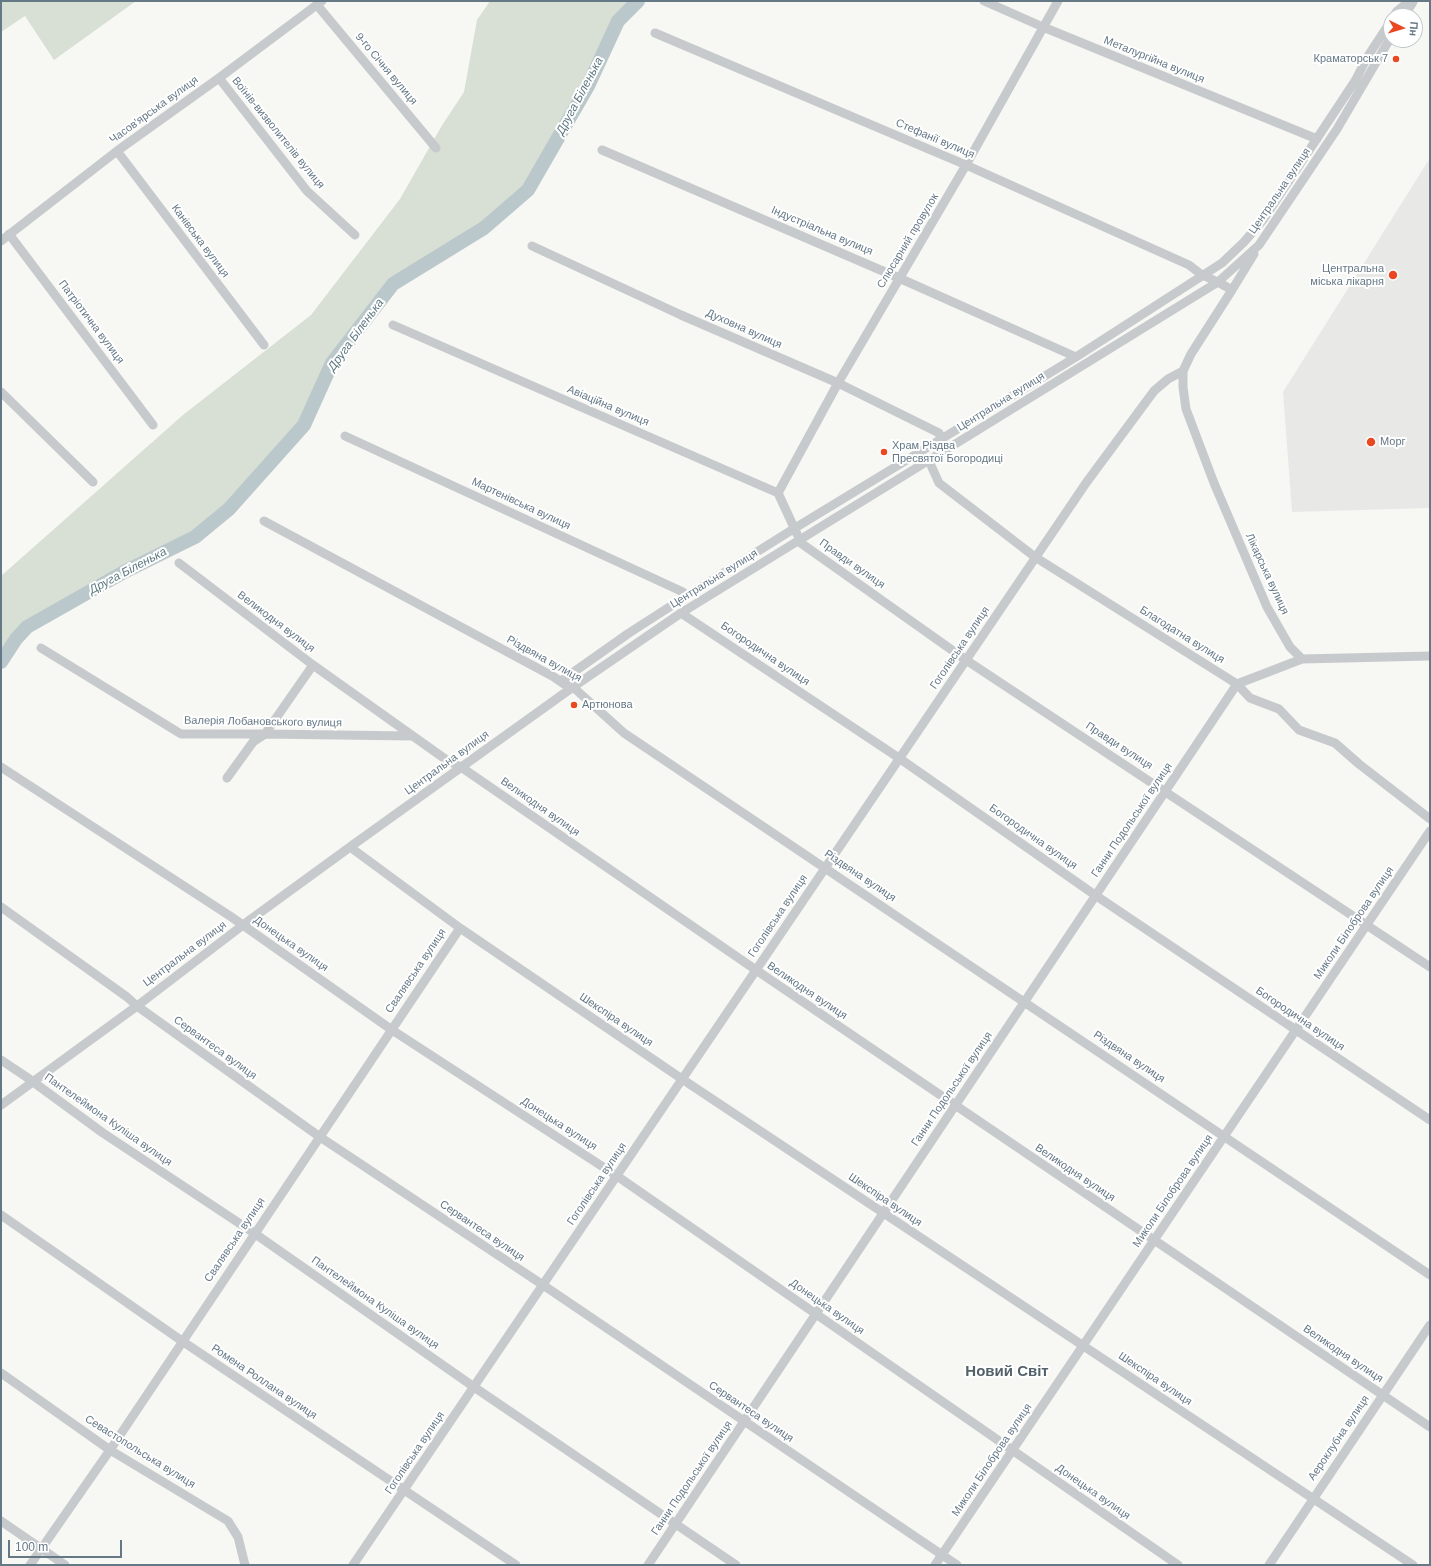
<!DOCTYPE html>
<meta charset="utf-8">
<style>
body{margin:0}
#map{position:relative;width:1431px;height:1566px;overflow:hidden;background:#f7f7f3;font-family:Arial,sans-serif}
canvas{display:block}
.frame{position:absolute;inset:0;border:2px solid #657886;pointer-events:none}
.north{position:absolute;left:1383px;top:8px;width:40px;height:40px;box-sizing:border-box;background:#fff;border:1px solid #c1c9cf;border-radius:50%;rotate:95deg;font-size:11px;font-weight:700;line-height:16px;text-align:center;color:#657886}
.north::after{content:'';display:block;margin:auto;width:14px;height:18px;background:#ea4821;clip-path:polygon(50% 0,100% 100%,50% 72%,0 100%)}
.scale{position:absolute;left:8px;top:1540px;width:114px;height:18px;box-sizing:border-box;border:2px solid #657886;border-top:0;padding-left:5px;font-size:12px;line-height:14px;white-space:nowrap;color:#657886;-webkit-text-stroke:3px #fff;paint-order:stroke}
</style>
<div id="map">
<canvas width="1431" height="1566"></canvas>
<div class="frame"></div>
<div class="north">Пн</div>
<div class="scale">100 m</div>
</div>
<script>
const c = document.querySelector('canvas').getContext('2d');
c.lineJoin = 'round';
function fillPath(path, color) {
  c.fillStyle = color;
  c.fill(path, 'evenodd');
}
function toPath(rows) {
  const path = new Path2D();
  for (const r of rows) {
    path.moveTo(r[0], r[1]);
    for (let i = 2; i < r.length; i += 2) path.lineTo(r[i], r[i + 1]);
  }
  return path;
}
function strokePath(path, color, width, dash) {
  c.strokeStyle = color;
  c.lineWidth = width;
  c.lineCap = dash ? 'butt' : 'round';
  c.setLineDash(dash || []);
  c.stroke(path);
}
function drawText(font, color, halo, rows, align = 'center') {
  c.font = font + ' Arial,sans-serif';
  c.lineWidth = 4;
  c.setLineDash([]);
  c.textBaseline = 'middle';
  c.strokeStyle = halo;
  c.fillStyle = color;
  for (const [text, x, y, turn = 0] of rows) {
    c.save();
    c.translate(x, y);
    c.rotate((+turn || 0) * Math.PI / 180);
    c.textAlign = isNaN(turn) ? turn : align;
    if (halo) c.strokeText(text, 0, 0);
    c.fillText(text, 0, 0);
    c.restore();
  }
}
const built = toPath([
 [1430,158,1430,508,1292,512,1283,392]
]);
const green = toPath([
 [1,1,136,1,54,60,25,16,1,32],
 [490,1,634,1,635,3,618,21,588,86,528,190,484,228,393,284,332,363,304,425,229,509,195,537,124,572,27,627,16,639,1,662,1,576,183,415,311,315,400,199,441,127,464,92,477,20]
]);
const river = toPath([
 [1,662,16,639,27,627,124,572,195,537,229,509,304,425,332,363,393,284,484,228,528,190,588,86,618,21,638,1]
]);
const minor = toPath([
 [984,1,1043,27,1317,139],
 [317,5,436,148],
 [1394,16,1397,11,1410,1],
 [1404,16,1413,2],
 [219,78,307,191,355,235],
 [602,150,899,278,1076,357],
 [117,151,264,345],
 [9,234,153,425],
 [1,241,117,151,219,78,322,1],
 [532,246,681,315,838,383,939,433,941,439],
 [1232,290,1254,254],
 [393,325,778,493,797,534],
 [1183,371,1183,387,1186,409,1214,483,1267,607,1290,647,1302,659],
 [1,392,93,482],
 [345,436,683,592,685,597],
 [929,461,939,483,1035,557,1237,684,1250,698,1279,709,1299,730,1335,743,1359,764,1430,819],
 [778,493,838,383,966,165,1058,1],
 [264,521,554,677,564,684,573,687,624,733,1430,1275],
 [798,541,966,660,1430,967],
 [179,563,313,665,448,761,461,767,756,970,1430,1427],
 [681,613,899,758,1095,895,1430,1120],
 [41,648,181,734,265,734,412,736],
 [561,681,629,633,685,597,795,528,1076,357,1222,263,1244,242,1263,220,1355,81,1368,56,1391,21],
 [1,767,230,916,392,1030,617,1176,1178,1565],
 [227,778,253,742,265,734,313,665],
 [350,847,460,928,682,1079,1413,1565],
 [1,907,127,997,137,1006,320,1137,543,1285,957,1565],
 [1,1060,25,1076,103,1133,254,1233,474,1387,736,1565],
 [1,1105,137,1006,243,925,350,847,573,687,681,613,1218,282,1259,245,1337,129,1391,37],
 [1,1215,182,1341,516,1565],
 [1,1373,110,1450,228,1521,238,1537,245,1565],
 [1,1521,65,1565],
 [30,1565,110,1450,460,928],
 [353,1565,1086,483,1154,391,1168,379,1183,371,1191,354,1232,290,1218,282,1202,275,1189,265,966,165,655,33],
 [648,1565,1237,684,1302,659,1430,656],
 [935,1565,1430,831],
 [1269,1565,1430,1325]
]);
const markers = [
 [1396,59,4,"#ea4821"],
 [1393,275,5,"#ea4821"],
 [1371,442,5,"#ea4821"],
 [884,452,4,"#ea4821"],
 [574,705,4,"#ea4821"]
];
const poiNames = [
 ["Краматорськ 7",1388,59,"right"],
 ["Центральна",1384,269,"right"],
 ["міська лікарня",1384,282,"right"],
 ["Морг",1380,442],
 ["Храм Різдва",892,446],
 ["Пресвятої Богородиці",892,459],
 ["Артюнова",582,705]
];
const streetNames = [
 ["Металургійна вулиця",1154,60,22],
 ["9-го Січня вулиця",386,69,50],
 ["Часов'ярська вулиця",154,110,-36],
 ["Воїнів-визволителів вулиця",278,133,51],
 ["Стефанії вулиця",935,139,23],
 ["Центральна вулиця",1280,191,-56],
 ["Індустріальна вулиця",822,231,23],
 ["Канівська вулиця",200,241,53],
 ["Слюсарний провулок",908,241,-59],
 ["Патріотична вулиця",91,322,53],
 ["Духовна вулиця",744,329,24],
 ["Центральна вулиця",1001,402,-32],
 ["Авіаційна вулиця",608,406,23],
 ["Мартенівська вулиця",521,504,25],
 ["Правди вулиця",852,564,35],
 ["Лікарська вулиця",1267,574,65],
 ["Центральна вулиця",714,579,-32],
 ["Великодня вулиця",276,622,37],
 ["Благодатна вулиця",1182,635,32],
 ["Гоголівська вулиця",960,648,-56],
 ["Богородична вулиця",765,654,34],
 ["Різдвяна вулиця",544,659,29],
 ["Валерія Лобановського вулиця",263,722,1],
 ["Правди вулиця",1119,746,33],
 ["Центральна вулиця",447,763,-36],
 ["Великодня вулиця",540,807,35],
 ["Ганни Подольської вулиця",1132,820,-56],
 ["Богородична вулиця",1033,837,35],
 ["Різдвяна вулиця",860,876,34],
 ["Гоголівська вулиця",778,916,-56],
 ["Миколи Білоброва вулиця",1354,923,-56],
 ["Донецька вулиця",291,944,35],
 ["Центральна вулиця",185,954,-37],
 ["Свалявська вулиця",416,971,-56],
 ["Великодня вулиця",807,991,34],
 ["Богородична вулиця",1300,1019,34],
 ["Шекспіра вулиця",616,1020,34],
 ["Сервантеса вулиця",215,1048,36],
 ["Різдвяна вулиця",1129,1057,34],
 ["Ганни Подольської вулиця",952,1089,-56],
 ["Пантелеймона Куліша вулиця",108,1120,35],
 ["Донецька вулиця",559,1124,33],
 ["Великодня вулиця",1075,1173,34],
 ["Гоголівська вулиця",597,1184,-56],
 ["Миколи Білоброва вулиця",1173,1191,-56],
 ["Шекспіра вулиця",885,1200,34],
 ["Сервантеса вулиця",482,1231,34],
 ["Свалявська вулиця",235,1240,-56],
 ["Пантелеймона Куліша вулиця",375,1303,35],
 ["Донецька вулиця",827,1307,35],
 ["Великодня вулиця",1343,1354,34],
 ["Шекспіра вулиця",1155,1379,34],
 ["Ромена Роллана вулиця",264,1382,34],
 ["Сервантеса вулиця",751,1412,34],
 ["Аероклубна вулиця",1339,1438,-56],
 ["Севастопольська вулиця",140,1452,32],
 ["Гоголівська вулиця",415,1453,-56],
 ["Миколи Білоброва вулиця",992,1460,-56],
 ["Ганни Подольської вулиця",692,1478,-56],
 ["Донецька вулиця",1093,1492,35]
];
const waterNames = [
 ["Друга Біленька",580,96,-62],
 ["Друга Біленька",356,335,-54],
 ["Друга Біленька",128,571,-28]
];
const districtNames = [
 ["Новий Світ",1007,1372]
];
fillPath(built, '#e8e9e7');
fillPath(green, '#d8dfd4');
strokePath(river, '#bbc8cb', 14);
strokePath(minor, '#c7cacd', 9);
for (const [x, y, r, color] of markers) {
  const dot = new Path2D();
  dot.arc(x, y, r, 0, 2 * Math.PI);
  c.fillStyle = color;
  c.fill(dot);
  strokePath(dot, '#fff', 1.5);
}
drawText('11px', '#657886', '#fff', poiNames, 'left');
drawText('11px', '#657886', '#fff', streetNames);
drawText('italic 12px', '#607a82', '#fff', waterNames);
drawText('bold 15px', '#53616b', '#fff', districtNames);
</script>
